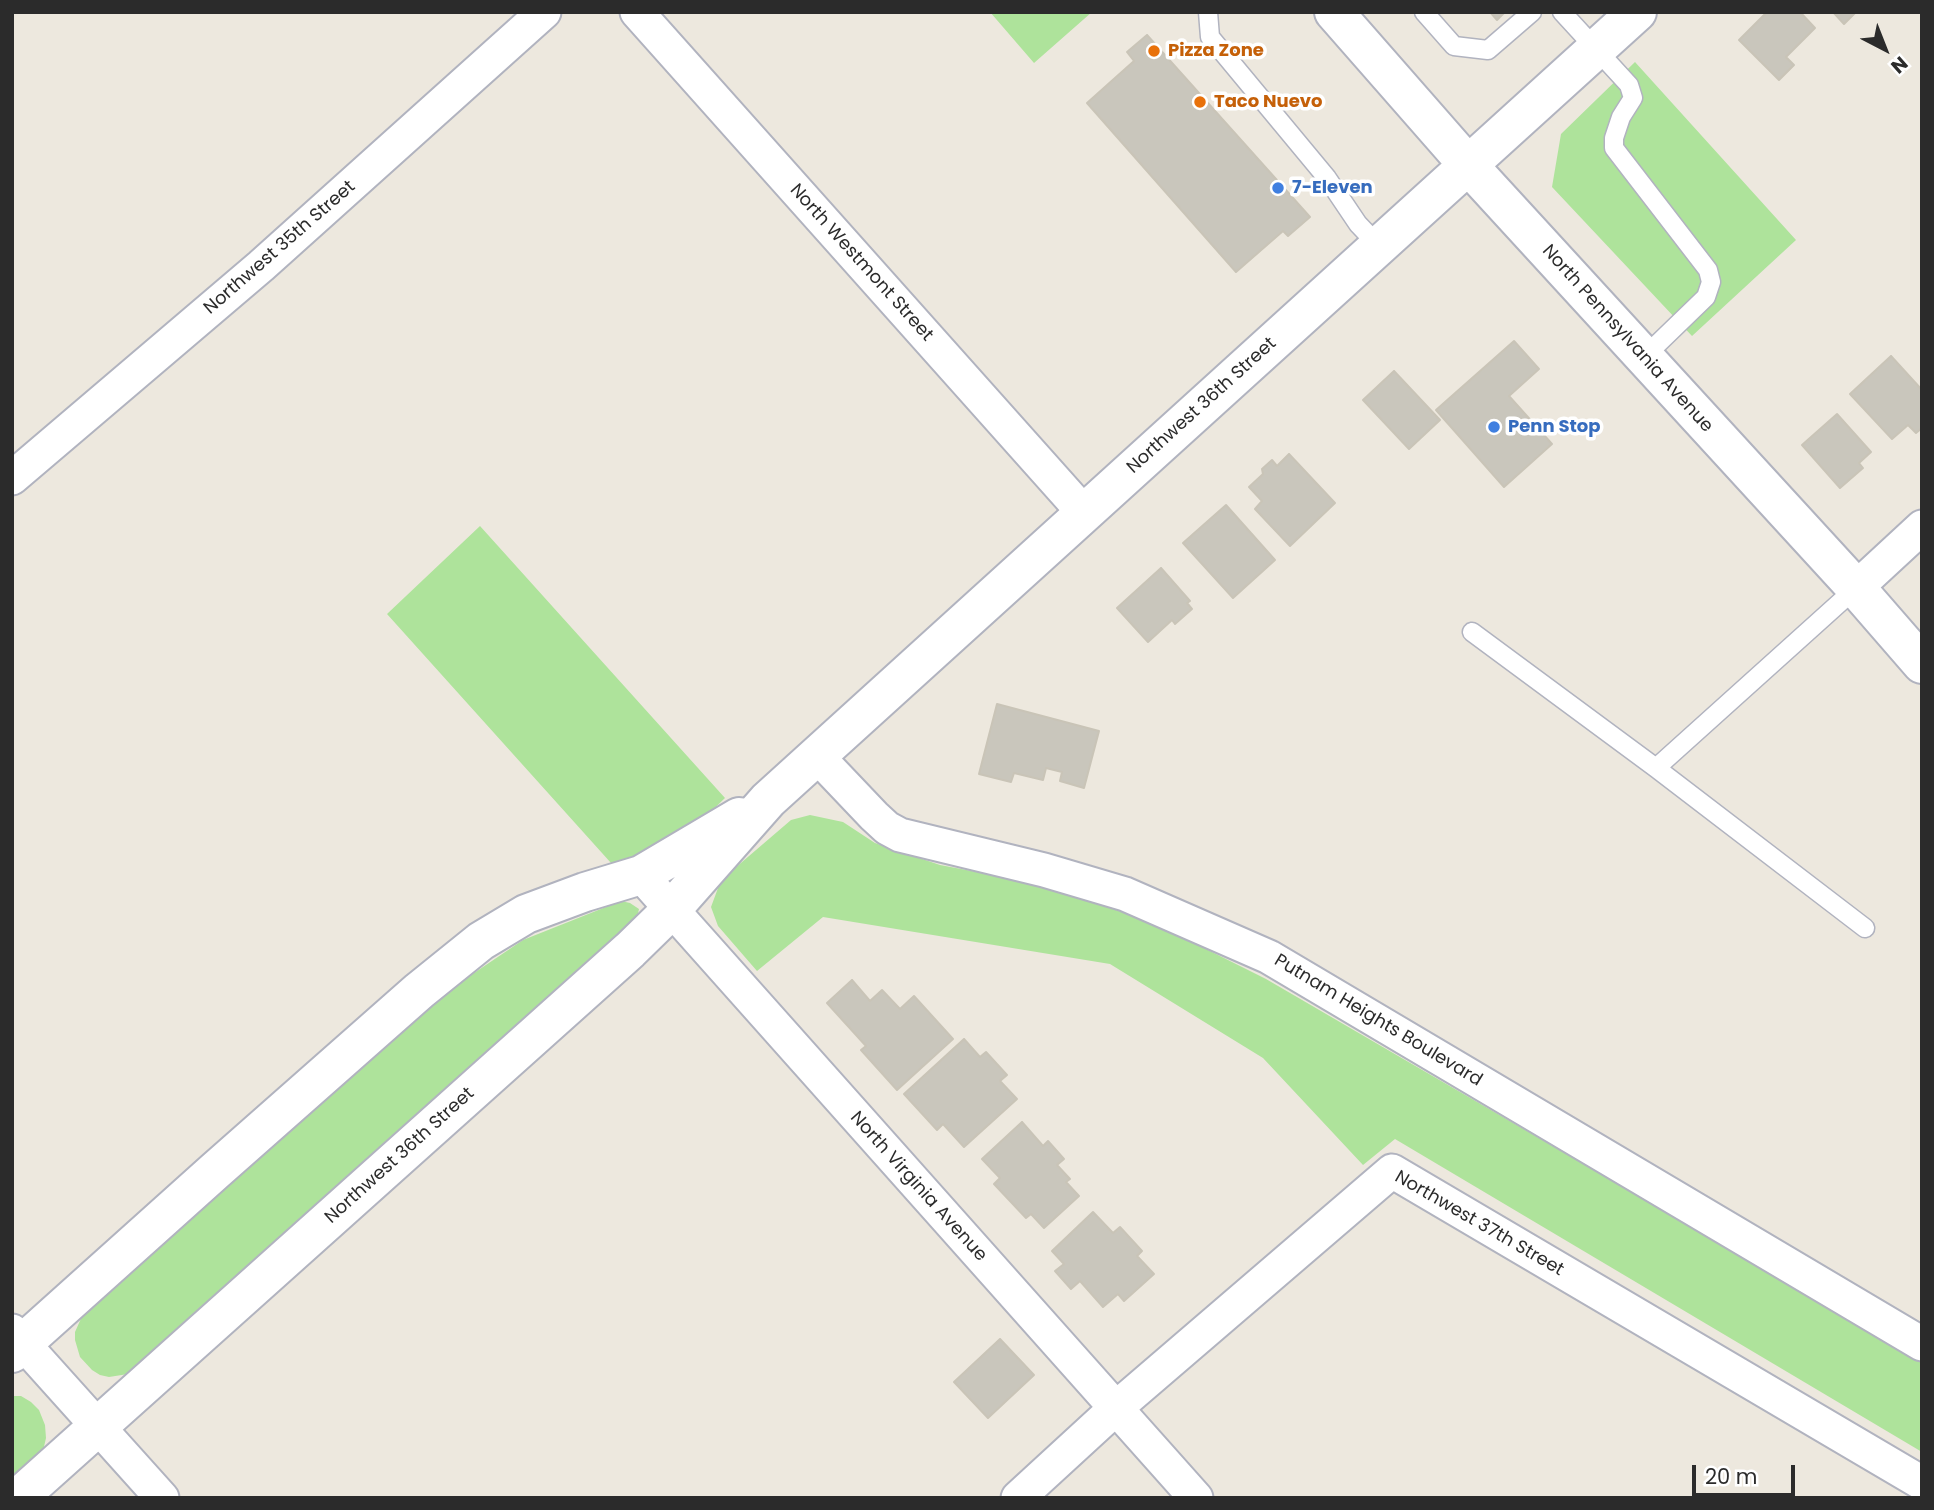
<!DOCTYPE html>
<style>
body{margin:0}
#map{position:relative;width:1934px;height:1510px;overflow:hidden;background:#ede8de;font-family:Poppins,sans-serif}
canvas{display:block}
.frame{position:absolute;inset:0;border:14px solid #2b2b2b;pointer-events:none}
.north{position:absolute;left:1850px;top:14px;width:70px;height:70px;-webkit-text-stroke:5px #fff;paint-order:stroke;rotate:138deg;font-size:19px;font-weight:700;line-height:28px;text-align:center;color:#2b2b2b}
.north::after{content:'';display:block;margin:auto;width:24px;height:32px;background:#2b2b2b;clip-path:polygon(50% 0,100% 100%,50% 72%,0 100%)}
.scale{position:absolute;left:1692px;top:1465px;width:103px;height:32px;box-sizing:border-box;border:4px solid #2b2b2b;border-top:0;padding-left:9px;font-size:21px;line-height:24px;white-space:nowrap;color:#2b2b2b;-webkit-text-stroke:5px #fff;paint-order:stroke}
</style>
<div id="map">
<canvas width="1934" height="1510"></canvas>
<div class="frame"></div>
<div class="north">N</div>
<div class="scale">20 m</div>
</div>
<script>
const c = document.querySelector('canvas').getContext('2d');
c.lineJoin = 'round';
function fillPath(path, color) {
  c.fillStyle = color;
  c.fill(path, 'evenodd');
}
function toPath(rows) {
  const path = new Path2D();
  for (const r of rows) {
    path.moveTo(r[0], r[1]);
    for (let i = 2; i < r.length; i += 2) path.lineTo(r[i], r[i + 1]);
  }
  return path;
}
function strokePath(path, color, width, dash) {
  c.strokeStyle = color;
  c.lineWidth = width;
  c.lineCap = dash ? 'butt' : 'round';
  c.setLineDash(dash || []);
  c.stroke(path);
}
function drawText(font, color, halo, rows, align = 'center') {
  c.font = font + ' Poppins,sans-serif';
  c.lineWidth = 7;
  c.setLineDash([]);
  c.textBaseline = 'middle';
  c.strokeStyle = halo;
  c.fillStyle = color;
  for (const [text, x, y, turn = 0] of rows) {
    c.save();
    c.translate(x, y);
    c.rotate((+turn || 0) * Math.PI / 180);
    c.textAlign = isNaN(turn) ? turn : align;
    if (halo) c.strokeText(text, 0, 0);
    c.fillText(text, 0, 0);
    c.restore();
  }
}
const green = toPath([
 [990,12,1092,12,1034,63],
 [1635,62,1796,240,1692,336,1552,187,1561,134],
 [480,526,725,798,693,829,640,858,611,863,387,614],
 [810,815,843,822,875,843,940,865,1030,882,1150,921,1266,979,1922,1361,1922,1452,1395,1139,1363,1165,1263,1058,1110,964,823,917,757,971,718,926,711,907,721,880,791,820],
 [621,901,630,903,639,909,637,918,128,1374,109,1377,100,1375,92,1370,80,1357,75,1340,75,1332,83,1314,437,998,523,940],
 [12,1396,21,1396,31,1402,39,1410,45,1425,46,1438,43,1451,12,1481]
]);
const building = toPath([
 [1490,12,1505,12,1497,20,1490,12],
 [1767,12,1800,12,1815,28,1786,57,1794,65,1779,80,1739,40,1767,12],
 [1833,12,1856,12,1844,24,1833,12],
 [1147,35,1310,217,1288,236,1283,231,1236,272,1087,103,1134,61,1127,52,1147,35],
 [1514,341,1539,369,1509,396,1552,444,1504,487,1436,410,1514,341],
 [1891,356,1922,390,1922,428,1916,433,1908,425,1892,439,1850,394,1891,356],
 [1394,371,1440,420,1409,449,1363,400,1394,371],
 [1837,414,1871,452,1859,463,1863,468,1840,488,1802,445,1837,414],
 [1289,454,1335,503,1290,546,1255,509,1262,501,1249,487,1263,474,1262,469,1272,460,1277,466,1289,454],
 [1226,505,1275,560,1233,598,1183,543,1226,505],
 [1161,568,1190,601,1187,603,1192,609,1175,624,1172,620,1148,642,1117,608,1161,568],
 [997,704,1099,731,1084,788,1060,781,1062,772,1046,768,1043,780,1014,773,1011,782,979,774,997,704],
 [852,980,870,1001,882,990,900,1009,914,996,953,1039,897,1090,861,1050,866,1046,827,1003,852,980],
 [964,1039,980,1057,986,1052,1007,1075,1000,1081,1017,1099,964,1147,943,1124,937,1130,904,1094,964,1039],
 [1022,1122,1043,1146,1048,1141,1064,1159,1057,1165,1070,1179,1066,1182,1079,1196,1044,1228,1031,1214,1026,1218,994,1184,1000,1178,982,1159,1022,1122],
 [1093,1212,1113,1233,1120,1227,1142,1251,1137,1256,1154,1274,1124,1301,1118,1294,1103,1307,1080,1281,1071,1289,1055,1271,1064,1264,1052,1251,1093,1212],
 [1000,1339,1034,1375,988,1418,954,1382,1000,1339]
]);
const lane = toPath([
 [1208,12,1210,37,1327,178,1358,224,1379,246],
 [1424,12,1454,46,1488,50,1532,12],
 [1562,12,1629,85,1633,98,1621,117,1614,138,1614,148,1708,270,1711,282,1706,297,1644,357],
 [1472,632,1656,768,1865,928],
 [1656,768,1856,588]
]);
const street = toPath([
 [637,12,1085,514],
 [12,478,261,266,544,12],
 [1856,588,1922,527],
 [816,755,874,816,887,828,900,835,1044,870,1125,894,1269,957,1922,1344],
 [641,875,1196,1498],
 [12,1331,162,1498],
 [1018,1498,1116,1408,1392,1171,1922,1483]
]);
const secondary = toPath([
 [1334,12,1469,166,1856,588,1922,664],
 [12,1353,215,1171,419,991,481,941,526,914,585,892,641,875,739,817],
 [18,1498,630,950,671,910,768,800,1637,12]
]);
const markers = [
 [1154,51,7,"#e8710a"],
 [1200,102,7,"#e8710a"],
 [1278,188,7,"#3f7fe0"],
 [1494,427,7,"#3f7fe0"]
];
const foodNames = [
 ["Pizza Zone",1168,51],
 ["Taco Nuevo",1214,102]
];
const shopNames = [
 ["7-Eleven",1292,188],
 ["Penn Stop",1508,427]
];
const streetNames = [
 ["Northwest 35th Street",280,248,-41],
 ["North Westmont Street",861,263,48],
 ["North Pennsylvania Avenue",1627,339,48],
 ["Northwest 36th Street",1202,406,-42],
 ["Putnam Heights Boulevard",1378,1021,31],
 ["Northwest 36th Street",400,1156,-42],
 ["North Virginia Avenue",918,1187,48],
 ["Northwest 37th Street",1479,1224,30]
];
fillPath(green, '#aee39b');
fillPath(building, '#c9c6bc');
strokePath(building, '#c9c4b7', 2);
strokePath(lane, '#b1b3bf', 21);
strokePath(street, '#b1b3bf', 37);
strokePath(secondary, '#b1b3bf', 42);
strokePath(lane, '#fff', 18);
strokePath(street, '#fff', 33);
strokePath(secondary, '#fff', 38);
for (const [x, y, r, color] of markers) {
  const dot = new Path2D();
  dot.arc(x, y, r, 0, 2 * Math.PI);
  c.fillStyle = color;
  c.fill(dot);
  strokePath(dot, '#fff', 2.5);
}
drawText('bold 18px', '#c56008', '#fff', foodNames, 'left');
drawText('bold 18px', '#366cbe', '#fff', shopNames, 'left');
drawText('18px', '#2b2b2b', '#fff', streetNames);
</script>
